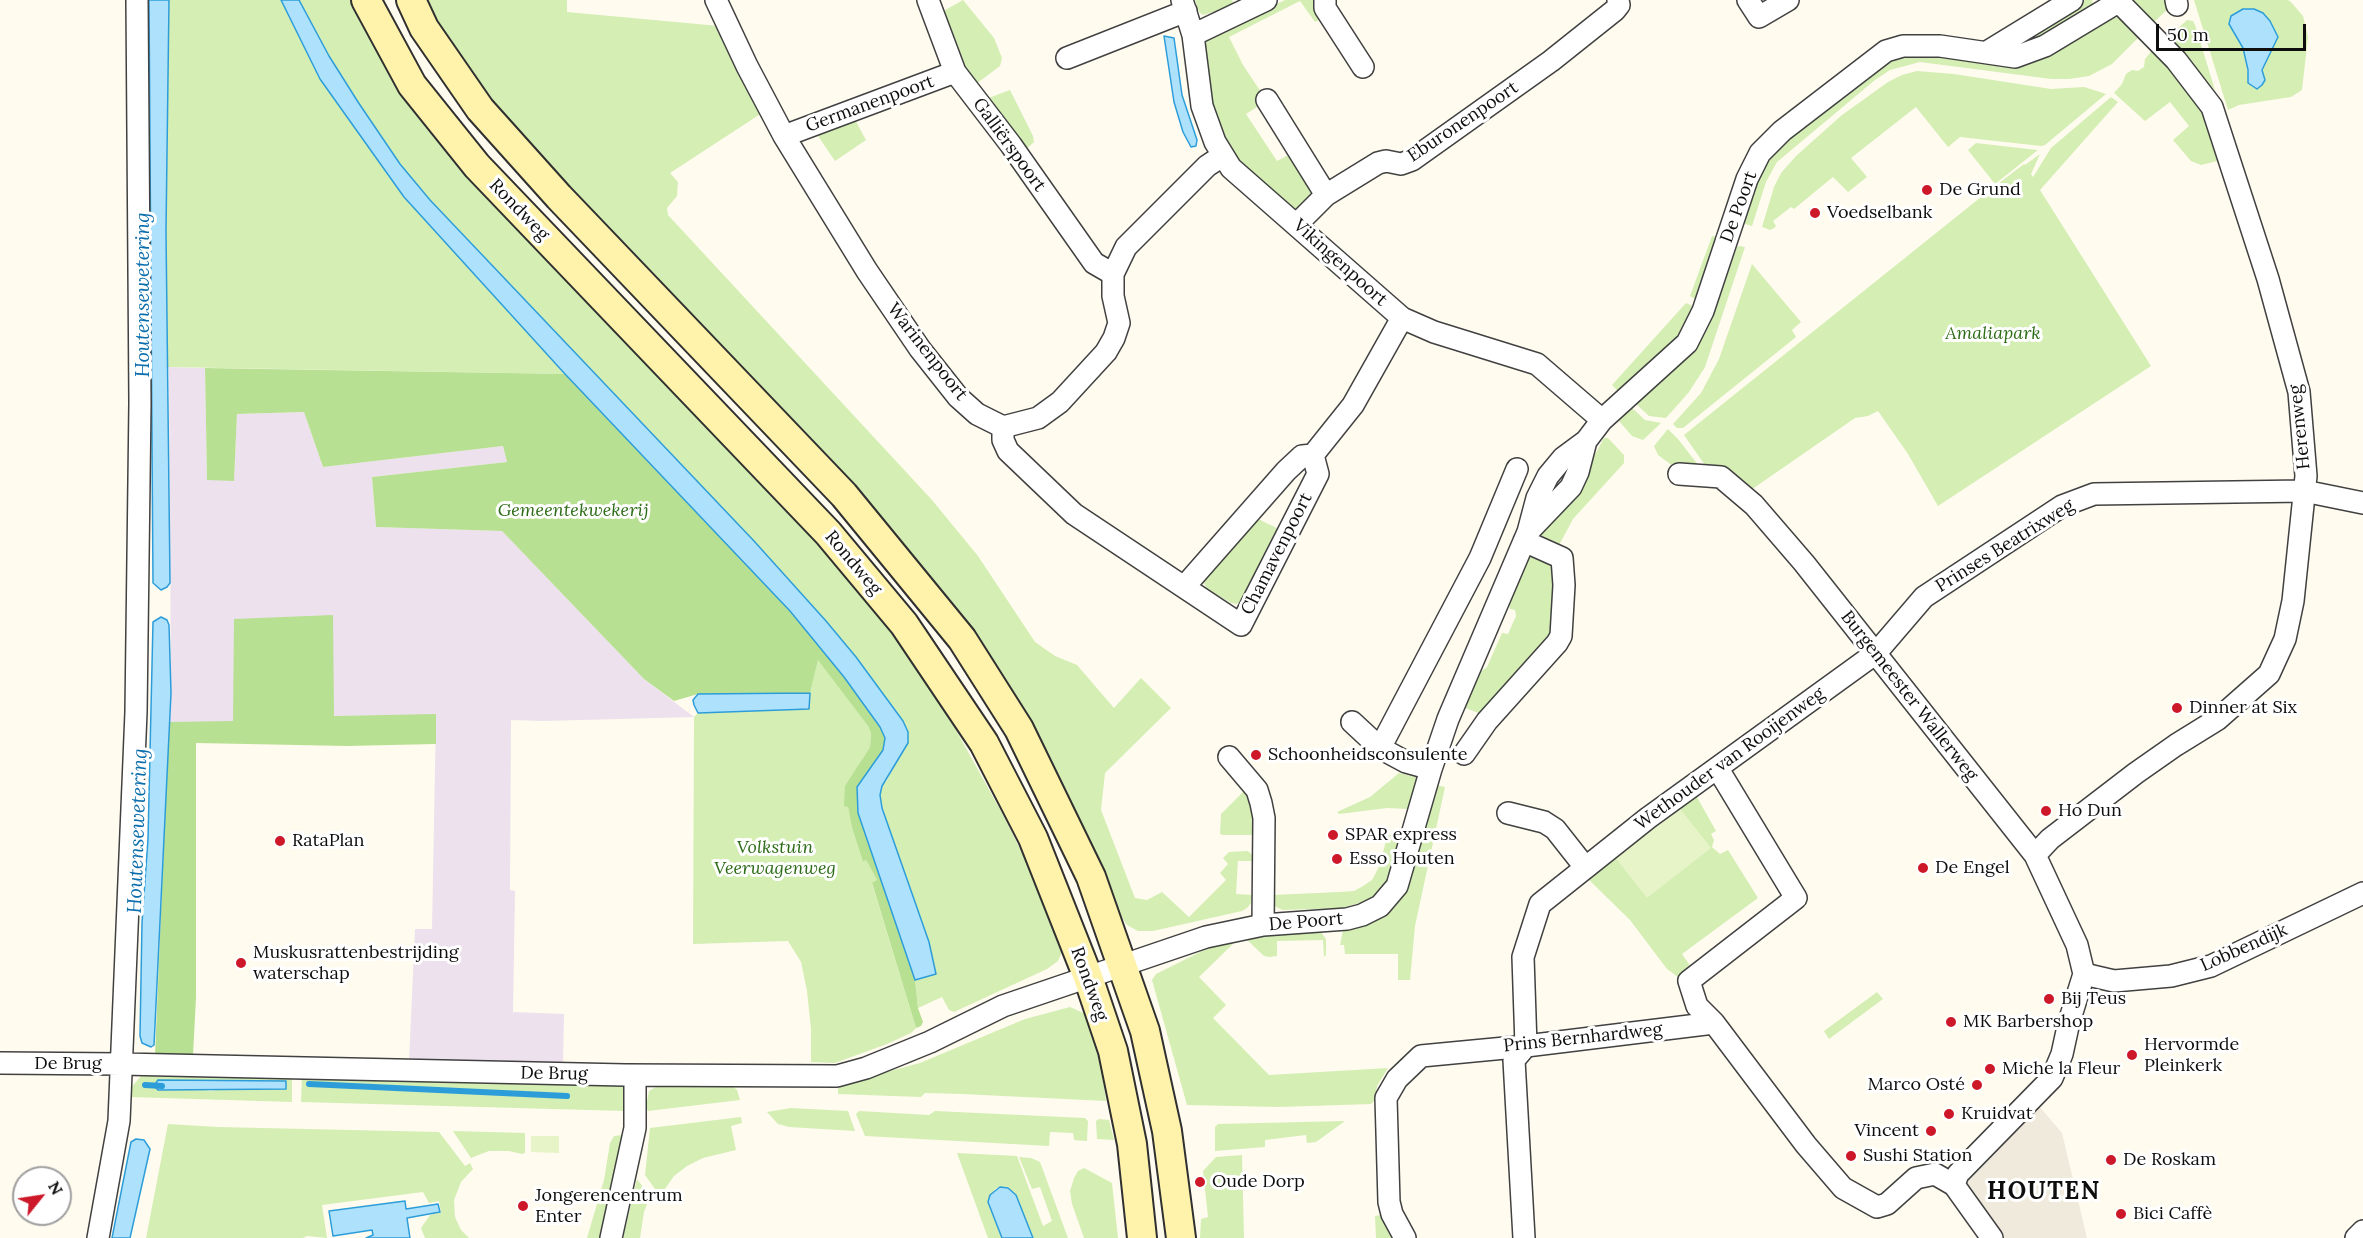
<!DOCTYPE html>
<meta charset="utf-8">
<style>
body{margin:0}
#map{position:relative;width:2363px;height:1238px;overflow:hidden;background:#fffbef;font-family:Lora,serif}
canvas{display:block}
.north{position:absolute;left:12px;top:1166px;width:60px;height:60px;box-sizing:border-box;background:#fff;border:2px solid #9f9f9f;border-radius:50%;rotate:60deg;font-size:16px;font-weight:700;line-height:24px;text-align:center;color:#0e0e0e}
.north::after{content:'';display:block;margin:auto;width:21px;height:27px;background:#cc1828;clip-path:polygon(50% 0,100% 100%,50% 72%,0 100%)}
.scale{position:absolute;left:2156px;top:24px;width:150px;height:27px;box-sizing:border-box;border:3px solid #0e0e0e;border-top:0;padding-left:8px;font-size:18px;line-height:21px;white-space:nowrap;color:#0e0e0e;-webkit-text-stroke:4px #fff;paint-order:stroke}
</style>
<div id="map">
<canvas width="2363" height="1238"></canvas>
<div class="north">N</div>
<div class="scale">50 m</div>
</div>
<script>
const c = document.querySelector('canvas').getContext('2d');
c.lineJoin = 'round';
function fillPath(path, color) {
  c.fillStyle = color;
  c.fill(path, 'evenodd');
}
function toPath(rows) {
  const path = new Path2D();
  for (const r of rows) {
    path.moveTo(r[0], r[1]);
    for (let i = 2; i < r.length; i += 2) path.lineTo(r[i], r[i + 1]);
  }
  return path;
}
function strokePath(path, color, width, dash) {
  c.strokeStyle = color;
  c.lineWidth = width;
  c.lineCap = dash ? 'butt' : 'round';
  c.setLineDash(dash || []);
  c.stroke(path);
}
function drawText(font, color, halo, rows, align = 'center') {
  c.font = font + ' Lora,serif';
  c.lineWidth = 6;
  c.setLineDash([]);
  c.textBaseline = 'middle';
  c.strokeStyle = halo;
  c.fillStyle = color;
  for (const [text, x, y, turn = 0] of rows) {
    c.save();
    c.translate(x, y);
    c.rotate((+turn || 0) * Math.PI / 180);
    c.textAlign = isNaN(turn) ? turn : align;
    if (halo) c.strokeText(text, 0, 0);
    c.fillText(text, 0, 0);
    c.restore();
  }
}
const industrial = toPath([
 [167,367,205,368,207,479,234,480,237,414,304,412,323,467,503,446,507,462,372,477,376,527,502,531,644,679,694,717,543,721,511,720,510,890,515,891,513,1012,564,1014,563,1065,409,1062,415,929,432,929,436,715,334,716,234,722,169,722,171,693,169,369]
]);
const green = toPath([
 [169,0,281,0,320,79,404,197,565,374,167,367,166,231],
 [299,0,356,0,376,36,860,583,932,687,1002,813,1025,859,1062,952,1058,961,1047,969,954,1012,949,1010,942,997,918,1008,915,980,936,974,929,942,882,808,880,795,882,786,887,780,908,732,903,721,856,657,826,621,754,541,430,200,400,164,358,102,329,56],
 [423,0,567,0,567,12,719,26,765,111,670,173,678,182,677,196,667,208,668,215,932,500,978,556,1035,642,1055,656,1077,665,1114,708,1141,678,1171,708,1105,773,1101,810,1135,898,1147,900,1162,892,1189,917,1226,880,1220,873,1228,864,1223,858,1229,852,1248,851,1252,855,1255,861,1238,861,1236,894,1252,895,1251,903,1247,908,1242,911,1153,931,1138,931,1127,925,1119,913,1104,871,1075,808,1027,717,830,465,485,96,460,60],
 [963,0,994,38,1002,58,1000,66,976,84,958,59,940,13],
 [1195,0,1232,0,1234,5,1222,15,1220,10,1203,15,1199,12],
 [1285,0,1318,0,1323,18,1315,22,1300,1,1229,37,1243,65,1263,95,1260,105,1246,114,1277,161,1290,154,1314,195,1304,207,1294,209,1246,171,1225,141,1210,102,1201,52,1205,41,1213,35],
 [2085,0,2092,0,2093,5,2039,43,2005,46,2075,3],
 [2130,0,2172,0,2168,9,2154,22],
 [2194,0,2288,0,2291,2,2303,16,2308,37,2302,90,2291,97,2239,105,2228,110],
 [2243,9,2254,9,2263,13,2274,28,2262,70,2265,80,2262,85,2248,76,2243,48,2229,24,2231,16],
 [2110,16,2125,20,2138,38,2112,64,2089,76,2069,79,2051,79,1920,62,1890,70,1875,80,1777,162,1766,182,1752,226,1745,224,1744,221,1760,173,1770,156,1781,145,1887,62,1911,54,2000,61],
 [2187,20,2193,21,2195,25,2215,90,2172,43,2175,40,2173,33],
 [2153,49,2200,95,2221,160,2201,165,2191,161,2173,140,2189,126,2170,102,2145,121,2114,93,2122,84,2126,74,2132,70,2138,71,2144,67,2145,59],
 [1917,71,1954,74,2051,89,2084,87,2106,94,2045,145,2041,146,1960,137,1948,147,1916,107,1851,158,1867,177,1848,192,1833,177,1794,209,1791,207,1773,221,1776,226,1774,228,1770,230,1762,227,1774,187,1781,173,1796,156,1842,115,1888,82,1902,75],
 [1010,90,1033,136,1034,142,1024,151,986,99],
 [2111,97,2118,102,2040,190,2151,366,1938,506,1908,454,1878,411,1868,416,1855,418,1748,492,1707,468,1684,435,1986,193,2024,164,2025,165,2040,154,2031,174,2033,177,2051,148],
 [853,116,866,140,835,161,814,130],
 [1976,143,2037,150,2038,150,1995,184,1968,150],
 [1712,236,1718,237,1699,301,1690,296],
 [1740,246,1745,247,1705,367,1689,392,1666,418,1649,416,1634,402,1687,357,1702,338,1709,326,1737,247],
 [1752,264,1801,322,1792,330,1796,337,1683,428,1677,428,1673,424,1701,393,1719,359],
 [1686,303,1697,308,1693,318,1673,345,1618,391,1612,385],
 [1630,406,1645,420,1661,423,1643,440,1632,436,1619,421],
 [1668,429,1678,439,1699,466,1673,466,1658,455,1654,446],
 [1604,438,1608,438,1624,455,1624,463,1573,519,1557,549,1536,536,1590,464],
 [1254,517,1281,530,1244,600,1236,604,1231,603,1206,588,1202,578],
 [1528,555,1558,568,1559,627,1486,716,1463,707,1476,675,1487,667,1502,633,1508,634,1516,616,1515,610,1510,609,1508,599],
 [818,659,868,726,871,735,870,747,861,761,848,807,852,828,863,862,866,860,877,880,872,884,916,1028,911,1033,887,1044,835,1063,811,1062,811,1029,807,991,801,962,788,941,693,944,694,717,698,713,809,709,810,693],
 [1399,773,1419,778,1411,806,1408,809,1387,808,1339,814,1337,812,1370,797],
 [1435,785,1445,787,1415,926,1410,980,1398,980,1398,954,1345,954,1344,945,1340,945,1343,930,1352,925,1376,921,1386,915,1397,904,1405,893],
 [1693,790,1716,831,1711,834,1714,840,1712,847,1720,854,1728,850,1758,898,1682,954,1691,967,1678,977,1667,969,1630,920,1585,876],
 [1244,791,1253,798,1254,832,1251,835,1223,835,1220,834,1221,814],
 [1396,832,1401,840,1389,879,1383,888,1369,900,1343,908,1283,910,1276,907,1273,902,1272,895,1339,892,1354,891,1363,886,1372,880,1380,865,1387,836],
 [1318,928,1326,939,1326,955,1324,957,1323,940,1277,941,1277,956,1269,957,1264,956,1246,939,1236,941,1199,977,1226,1005,1213,1018,1269,1075,1388,1068,1377,1086,1375,1100,1371,1104,1279,1107,1187,1105,1152,980,1156,974,1232,936],
 [1877,992,1883,999,1829,1039,1824,1031],
 [1070,1007,1090,1016,1096,1025,1106,1101,962,1094,925,1093,921,1097,838,1094,838,1085,920,1063,1025,1019],
 [150,1073,292,1073,292,1102,129,1097,127,1093,135,1083,142,1075],
 [159,1080,285,1081,286,1081,210,1091],
 [302,1073,623,1084,626,1088,625,1111,301,1102],
 [659,1085,731,1085,737,1090,740,1100,648,1111,646,1107,649,1091],
 [791,1108,848,1111,855,1131,789,1127,778,1124,767,1112],
 [859,1111,929,1115,935,1111,1085,1118,1088,1121,1087,1141,1074,1140,1073,1133,1050,1132,1049,1146,865,1136,856,1114],
 [741,1117,742,1123,731,1126,736,1150,703,1158,687,1166,674,1176,660,1196,645,1175,650,1128],
 [1099,1119,1109,1120,1114,1140,1097,1139,1096,1121],
 [1345,1121,1316,1142,1307,1143,1306,1135,1265,1140,1265,1147,1215,1151,1215,1127,1218,1124],
 [168,1124,218,1127,439,1132,465,1166,470,1163,473,1169,461,1182,454,1200,455,1217,461,1230,469,1238,425,1238,421,1228,430,1215,441,1212,439,1201,429,1203,423,1192,322,1205,327,1238,307,1236,303,1238,146,1238],
 [453,1131,525,1133,525,1153,522,1154,509,1151,489,1151,471,1158],
 [623,1135,603,1238,587,1238,604,1180,610,1143,614,1136],
 [957,1153,1017,1156,1043,1226,1052,1221,1040,1187,1032,1189,1019,1157,1031,1158,1040,1162,1068,1238,1033,1238,1016,1195,1008,1188,1000,1187,995,1189,988,1202,1002,1238,988,1238],
 [1242,1155,1244,1238,1200,1238,1201,1219,1208,1217,1203,1171,1216,1157],
 [1084,1168,1112,1183,1118,1238,1084,1238,1072,1204,1070,1191,1074,1178,1078,1171],
 [637,1179,650,1197,644,1212,640,1238,623,1238],
 [1380,1215,1382,1216,1397,1238,1376,1238,1375,1216]
]);
const forest = toPath([
 [205,368,565,374,790,611,844,677,880,727,885,738,883,750,857,787,858,813,915,980,918,1008,923,1022,921,1026,916,1028,872,883,877,880,866,860,863,862,852,828,848,807,844,806,845,786,870,747,871,734,868,726,818,660,810,693,698,694,674,701,644,679,502,531,376,527,372,477,507,462,503,446,323,467,304,412,237,414,234,481,207,480],
 [333,615,334,716,436,714,436,744,347,746,196,743,196,998,193,1055,170,1059,155,1055,169,722,233,721,234,619]
]);
const pitch = toPath([
 [1678,806,1711,848,1647,898,1614,856],
 [531,1136,559,1136,559,1153,531,1152]
]);
const plaza = toPath([
 [2033,1099,2062,1133,2087,1238,1992,1238,1958,1174]
]);
const water = toPath([
 [149,0,169,0,166,231,170,583,167,587,161,590,153,583,149,0],
 [281,0,299,0,329,56,358,102,400,164,430,200,754,541,826,621,856,657,903,721,908,732,908,743,882,786,880,795,882,808,929,942,936,974,915,980,858,813,857,787,883,750,885,738,880,727,844,677,790,611,565,374,404,197,320,79,281,0],
 [2243,9,2254,9,2263,13,2270,21,2278,37,2262,70,2265,80,2262,85,2257,89,2248,83,2248,70,2243,48,2229,24,2231,16,2243,9],
 [1164,36,1174,38,1182,95,1197,140,1196,146,1191,147,1183,132,1174,102,1164,36],
 [161,617,167,620,169,625,171,693,155,1025,154,1045,151,1047,142,1043,140,1036,142,923,148,839,153,622,161,617],
 [810,693,809,709,698,713,694,705,693,700,698,694,810,693],
 [158,1080,286,1081,286,1089,158,1090,154,1086,158,1080],
 [136,1139,144,1140,150,1149,130,1238,112,1238,131,1142,136,1139],
 [1000,1187,1008,1188,1016,1195,1033,1238,1002,1238,988,1202,990,1195,1000,1187],
 [405,1201,406,1209,438,1204,440,1212,407,1218,410,1238,366,1238,373,1235,372,1230,333,1236,329,1211,405,1201]
]);
const stream = toPath([
 [309,1084,567,1096],
 [145,1085,162,1086]
]);
const street = toPath([
 [716,0,747,66,784,136,867,271,920,349,958,397,977,414,1003,427,1038,418,1060,402,1106,352,1114,338,1119,323,1113,296,1113,274,1126,247,1207,166,1222,156],
 [928,0,955,72,1011,145,1094,263,1113,274],
 [1182,0,1193,35,1202,106,1215,142,1231,168,1402,318,1434,332,1537,364,1602,420],
 [1325,0,1325,8,1363,67],
 [1748,0,1759,17,1788,0],
 [2176,0,2177,5],
 [1193,35,1266,0],
 [1987,52,2072,0],
 [1067,58,1186,11],
 [1267,100,1326,195],
 [784,136,955,72],
 [1297,224,1326,195,1378,163,1386,161,1401,164,1412,160,1551,61,1615,10,1619,5,1618,0],
 [1003,427,1003,440,1008,451,1074,514,1241,625,1318,474,1313,455],
 [1679,474,1721,477,1754,505,1804,563,2035,855,2077,945,2084,974],
 [1528,532,1571,487,1578,472,1586,441],
 [1184,587,1286,471,1302,456,1313,455,1353,405,1402,318],
 [1352,722,1380,748,1406,762,1431,769],
 [1380,748,1480,558,1517,469],
 [1464,754,1487,721,1557,643,1561,636,1564,585,1562,558,1524,541],
 [1229,757,1257,790,1261,803,1264,818,1263,925],
 [1508,813,1544,822,1555,829,1585,867],
 [2035,855,2050,839,2136,773,2176,745,2218,719,2269,674,2285,639,2293,601,2306,476,2299,392,2268,279,2212,107,2176,60,2117,0],
 [2084,974,2114,981,2171,976,2211,966,2363,893],
 [1714,1023,1697,1006,1689,981,1796,898,1718,769],
 [0,1063,122,1064,625,1075,837,1076,866,1068,930,1042,1003,1006,1206,937,1263,925,1347,919,1362,915,1380,906,1397,886,1431,769,1448,719,1528,532,1537,498,1548,476,1563,458,1586,441,1602,420,1687,343,1703,311,1747,179,1760,153,1782,131,1886,51,1903,46,1940,46,2015,57,2045,46,2118,2],
 [1954,1185,1958,1174,2052,1078,2062,1054,2069,1022,2084,974],
 [98,1238,119,1121,136,712,140,403,137,0],
 [611,1238,635,1128,635,1076],
 [1405,1238,1392,1214,1389,1202,1386,1098,1397,1079,1421,1056,1526,1046,1714,1023,1806,1145,1843,1188,1877,1207,1887,1204,1916,1178,1935,1174,1954,1185,1992,1238],
 [1524,1238,1514,1060,1526,1046,1523,957,1540,904,1648,818,1876,653,1924,597,2062,506,2094,494,2304,491,2363,503],
 [2356,1238,2363,1231]
]);
const secondary = toPath([
 [366,0,412,85,477,166,828,533,904,624,984,743,1033,838,1088,977,1113,1051,1132,1144,1142,1238],
 [411,0,424,28,480,109,559,197,844,495,962,639,1019,729,1091,877,1145,1031,1167,1131,1181,1238]
]);
const markers = [
 [1927,190,6,"#cc1828"],
 [1815,213,6,"#cc1828"],
 [2177,708,6,"#cc1828"],
 [1256,755,6,"#cc1828"],
 [2046,811,6,"#cc1828"],
 [1333,835,6,"#cc1828"],
 [280,841,6,"#cc1828"],
 [1337,859,6,"#cc1828"],
 [1923,868,6,"#cc1828"],
 [241,963,6,"#cc1828"],
 [2049,999,6,"#cc1828"],
 [1951,1022,6,"#cc1828"],
 [2132,1055,6,"#cc1828"],
 [1990,1069,6,"#cc1828"],
 [1977,1085,6,"#cc1828"],
 [1949,1114,6,"#cc1828"],
 [1931,1131,6,"#cc1828"],
 [1851,1156,6,"#cc1828"],
 [2111,1160,6,"#cc1828"],
 [1200,1182,6,"#cc1828"],
 [523,1206,6,"#cc1828"],
 [2121,1214,6,"#cc1828"]
];
const streetNames = [
 ["Germanenpoort",870,104,-20],
 ["Eburonenpoort",1463,122,-34],
 ["Galliërspoort",1009,145,54],
 ["De Poort",1739,207,-70],
 ["Rondweg",519,210,46],
 ["Vikingenpoort",1340,263,42],
 ["Warinenpoort",927,352,52],
 ["Herenweg",2300,427,-96],
 ["Prinses Beatrixweg",2005,546,-32],
 ["Chamavenpoort",1277,554,-63],
 ["Rondweg",853,563,50],
 ["Burgemeester Wallerweg",1909,696,52],
 ["Wethouder van Rooijenweg",1730,759,-36],
 ["De Poort",1306,922,-5],
 ["Lobbendijk",2244,948,-24],
 ["Rondweg",1089,984,70],
 ["Prins Bernhardweg",1583,1038,-6],
 ["De Brug",68,1064],
 ["De Brug",554,1074,1]
];
const poiNames = [
 ["De Grund",1939,190],
 ["Voedselbank",1827,213],
 ["Dinner at Six",2189,708],
 ["Schoonheidsconsulente",1268,755],
 ["Ho Dun",2058,811],
 ["SPAR express",1345,835],
 ["RataPlan",292,841],
 ["Esso Houten",1349,859],
 ["De Engel",1935,868],
 ["Muskusrattenbestrijding",253,953],
 ["waterschap",253,974],
 ["Bij Teus",2061,999],
 ["MK Barbershop",1963,1022],
 ["Hervormde",2144,1045],
 ["Pleinkerk",2144,1066],
 ["Miche la Fleur",2002,1069],
 ["Marco Osté",1965,1085,"right"],
 ["Kruidvat",1961,1114],
 ["Vincent",1919,1131,"right"],
 ["Sushi Station",1863,1156],
 ["De Roskam",2123,1160],
 ["Oude Dorp",1212,1182],
 ["Jongerencentrum",535,1196],
 ["Enter",535,1217],
 ["Bici Caffè",2133,1214]
];
const parkNames = [
 ["Amaliapark",1993,334],
 ["Gemeentekwekerij",573,511],
 ["Volkstuin",775,848],
 ["Veerwagenweg",775,869]
];
const waterNames = [
 ["Houtensewetering",143,295,-90],
 ["Houtensewetering",138,831,-88]
];
const districtNames = [
 ["HOUTEN",2044,1192]
];
fillPath(industrial, '#ece1ed');
fillPath(green, '#d4eeb4');
fillPath(forest, '#b8e092');
fillPath(pitch, '#e6f4c7');
fillPath(plaza, '#f0eadc');
fillPath(water, '#aee2fc');
strokePath(water, '#2d9dda', 1.5);
strokePath(stream, '#2d9dda', 6);
strokePath(street, '#414141', 24);
strokePath(secondary, '#303030', 32);
strokePath(street, '#fff', 21);
strokePath(secondary, '#fff2aa', 28);
for (const [x, y, r, color] of markers) {
  const dot = new Path2D();
  dot.arc(x, y, r, 0, 2 * Math.PI);
  c.fillStyle = color;
  c.fill(dot);
  strokePath(dot, '#fff', 2);
}
drawText('18px', '#0e0e0e', '#fff', streetNames);
drawText('18px', '#0e0e0e', '#fff', poiNames, 'left');
drawText('italic 18px', '#2d6c17', '#fff', parkNames);
drawText('italic 20px', '#0a6dac', '#fff', waterNames);
c.letterSpacing = '1.5px';
drawText('bold 24px', '#0e0e0e', '#fff', districtNames);
c.letterSpacing = '0px';
</script>
